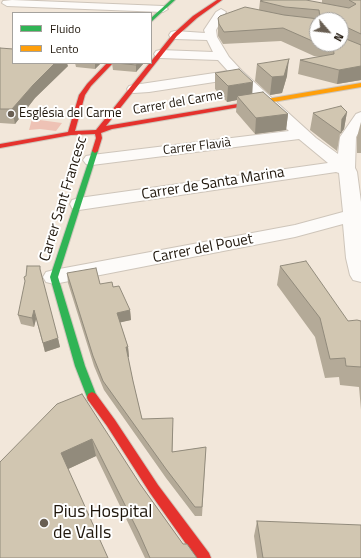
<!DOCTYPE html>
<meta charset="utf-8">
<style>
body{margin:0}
#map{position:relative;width:361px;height:558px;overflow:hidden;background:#f2e7da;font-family:"Titillium Web",sans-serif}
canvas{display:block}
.legend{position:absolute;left:12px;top:12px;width:140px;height:52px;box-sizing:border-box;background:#fff;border:1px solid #a5a29d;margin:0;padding:5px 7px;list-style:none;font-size:12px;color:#1f160b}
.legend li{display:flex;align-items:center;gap:8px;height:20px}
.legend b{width:20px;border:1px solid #a5a29d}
.north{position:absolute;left:309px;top:12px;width:40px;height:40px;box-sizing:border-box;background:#fff;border:1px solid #a5a29d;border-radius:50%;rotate:118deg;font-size:11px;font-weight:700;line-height:16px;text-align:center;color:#1f160b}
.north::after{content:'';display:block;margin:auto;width:14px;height:18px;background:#695f53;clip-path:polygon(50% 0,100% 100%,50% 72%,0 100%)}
</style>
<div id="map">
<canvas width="361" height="558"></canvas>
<ul class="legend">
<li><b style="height:5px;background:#30b455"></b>Fluido</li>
<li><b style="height:5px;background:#ff9f0a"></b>Lento</li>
</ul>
<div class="north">N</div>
</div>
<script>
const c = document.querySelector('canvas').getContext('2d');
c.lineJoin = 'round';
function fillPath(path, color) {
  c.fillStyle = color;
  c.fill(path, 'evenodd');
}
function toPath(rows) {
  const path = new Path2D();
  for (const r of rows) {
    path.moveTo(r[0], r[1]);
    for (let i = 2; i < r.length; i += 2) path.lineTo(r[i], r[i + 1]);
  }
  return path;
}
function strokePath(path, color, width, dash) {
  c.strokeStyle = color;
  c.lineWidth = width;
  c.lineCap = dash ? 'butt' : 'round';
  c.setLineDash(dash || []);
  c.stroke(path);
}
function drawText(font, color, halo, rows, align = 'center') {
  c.font = font + ' "Titillium Web",sans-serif';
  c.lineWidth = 4;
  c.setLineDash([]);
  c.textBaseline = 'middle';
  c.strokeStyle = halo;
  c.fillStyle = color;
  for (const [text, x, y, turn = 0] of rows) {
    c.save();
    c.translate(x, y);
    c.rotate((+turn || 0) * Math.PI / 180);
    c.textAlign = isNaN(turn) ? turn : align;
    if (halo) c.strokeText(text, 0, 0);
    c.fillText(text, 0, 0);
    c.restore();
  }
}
const green = toPath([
 [32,119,62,123,56,131,40,129,29,130]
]);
const street = toPath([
 [12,0,163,6,168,9,163,12,7,6,2,3,3,1,12,0],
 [221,9,226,12,216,30,217,37,229,57,242,71,316,138,338,154,340,137,356,114,361,112,361,129,356,137,355,168,357,172,361,202,361,282,353,280,350,275,346,258,343,224,295,237,54,284,46,282,43,277,46,272,54,270,295,225,343,212,339,173,336,172,79,210,72,208,70,204,72,200,79,198,328,163,299,139,92,165,86,164,83,160,86,156,92,155,289,131,234,79,149,92,134,93,129,92,127,89,129,86,134,85,228,71,218,60,160,58,156,57,154,54,156,51,160,50,213,52,207,40,175,39,171,38,169,35,171,32,175,31,205,33,204,30,216,12,221,9]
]);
const fast = toPath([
 [171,0,175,0,151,22,151,18,171,0],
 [95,149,98,151,58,277,85,366,97,397,96,400,92,402,88,400,87,397,75,366,50,277,92,151,95,149]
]);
const slow = toPath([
 [361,83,361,87,261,104,258,102,261,100,361,83]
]);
const jam = toPath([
 [217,0,222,0,197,18,177,36,106,126,261,100,263,101,263,103,112,129,101,133,102,138,98,151,95,153,92,151,96,138,95,134,71,135,0,148,0,144,68,132,79,95,87,84,107,63,113,63,91,86,85,95,75,131,96,130,173,34,193,16,217,0],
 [92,392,96,394,115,420,158,485,209,553,211,558,196,558,150,493,107,426,88,400,87,397,88,394,92,392]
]);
const wall = toPath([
 [322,0,361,0,361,80,337,84,298,74,300,60,321,57,314,56,281,41,223,44,218,36,218,18,259,10,260,1,322,3],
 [317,20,341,44,317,44],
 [0,48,68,66,35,98,15,124,0,123],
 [75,63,101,63,95,69,76,67],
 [112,63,144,63,136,72,113,70],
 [257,64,287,76,282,93,270,95,255,81],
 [215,73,288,114,286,130,255,134,236,112,237,100,227,102,215,89],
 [347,112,344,129,340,134,337,151,310,130,313,113],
 [361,122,361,153,357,153,357,137],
 [280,266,348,321,361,321,361,410,359,387,340,385,339,377,325,378,315,337,277,285],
 [67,273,100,284,113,287,130,310,131,320,120,322,128,347,129,357,128,357,133,381,142,419,173,428,172,452,206,447,202,516,195,516,166,478,104,390,94,366,68,283],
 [42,274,42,277,60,347,45,352,36,319,34,327,21,324,18,315],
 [57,404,140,484,183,544,197,558,145,558,96,456,68,469,0,558],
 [257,521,361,558,257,558,254,536]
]);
const shadedWall = toPath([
 [344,26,342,39,341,39,341,30,342,27],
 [152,46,152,53,151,55,151,47],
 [289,59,287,76,282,93,270,95,272,77],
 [55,63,67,63,68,66,35,98,15,124,12,109,33,85],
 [95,63,101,63,95,69],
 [137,63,144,63,136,72,136,65],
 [361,66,361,80,337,84,339,70],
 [253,82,252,98,237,96,237,100,227,102,228,86],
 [347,112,344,129,340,134,342,119],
 [288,114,286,130,255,134,256,118],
 [34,310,36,319,34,327,32,318],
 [130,310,131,320,118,323,117,313],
 [58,338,60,347,45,352,43,343],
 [126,347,128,347,129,357,127,357],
 [173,418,173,428,172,461,172,452],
 [92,439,96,456,66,470,61,453]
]);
const building = toPath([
 [263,0,306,0,349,8,356,4,349,0,361,0,361,34,344,26,342,27,342,30,341,30,341,20,317,20,317,43,283,28,224,32,219,24,218,18,220,16,245,7,284,15,319,19,320,18,319,10,285,7,260,1,263,0],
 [341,37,361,45,361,66,339,70,300,60,334,54,333,44,341,44,341,37],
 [0,48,13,49,13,63,55,63,33,85,12,109,0,109,0,48],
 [289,59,284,76,272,77,257,64,289,59],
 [116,63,137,63,136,65,116,63],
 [239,69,253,82,228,86,215,73,239,69],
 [263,92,288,114,256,118,237,96,263,92],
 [341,106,347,112,342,119,341,133,313,113,341,106],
 [306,261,348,321,357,320,361,321,361,367,346,366,345,358,330,359,320,318,280,266,306,261],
 [27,266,40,266,40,269,58,338,43,343,34,310,32,318,18,315,25,281,24,277,26,276,27,266],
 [96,268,100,284,112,282,113,287,119,286,130,310,117,313,128,347,126,347,133,381,142,419,173,418,172,452,206,447,202,507,195,507,166,469,103,381,93,356,67,273,96,268],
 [82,394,140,484,183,544,187,544,197,558,150,558,139,533,92,439,61,453,108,558,0,558,0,462,57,404,82,394],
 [257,521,361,525,361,558,263,558,257,521]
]);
const markers = [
 [11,114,4,"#695f53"],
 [44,523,5,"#695f53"]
];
const farStreetnames = [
 ["Carrer del Carme",178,103,-10],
 ["Carrer Flavià",197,147,-7]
];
const farPoinames = [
 ["Església del Carme",19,114]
];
const streetNames = [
 ["Carrer de Santa Marina",213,184,-9],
 ["Carrer Sant Francesc",64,199,-73],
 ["Carrer del Pouet",203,249,-11]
];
const nearPoinames = [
 ["Pius Hospital",53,513],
 ["de Valls",53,534]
];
fillPath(green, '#eec2b5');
strokePath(street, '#cec5ba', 2);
strokePath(fast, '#cec5ba', 2);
strokePath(slow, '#cec5ba', 2);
strokePath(jam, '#cec5ba', 2);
fillPath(street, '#fdfbf9');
fillPath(fast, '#30b455');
fillPath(slow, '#ff9f0a');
fillPath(jam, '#e5322d');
fillPath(wall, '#b4aa98');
fillPath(shadedWall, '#928b7c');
fillPath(building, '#d1c6b1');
strokePath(building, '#928b7c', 1);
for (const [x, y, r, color] of markers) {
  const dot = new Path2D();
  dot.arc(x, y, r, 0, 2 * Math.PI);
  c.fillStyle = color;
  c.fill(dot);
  strokePath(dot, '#fff', 1.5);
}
drawText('13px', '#1f160b', '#fff', farStreetnames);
drawText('13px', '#1f160b', '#fff', farPoinames, 'left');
drawText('15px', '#1f160b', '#fff', streetNames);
drawText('18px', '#1f160b', '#fff', nearPoinames, 'left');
</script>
